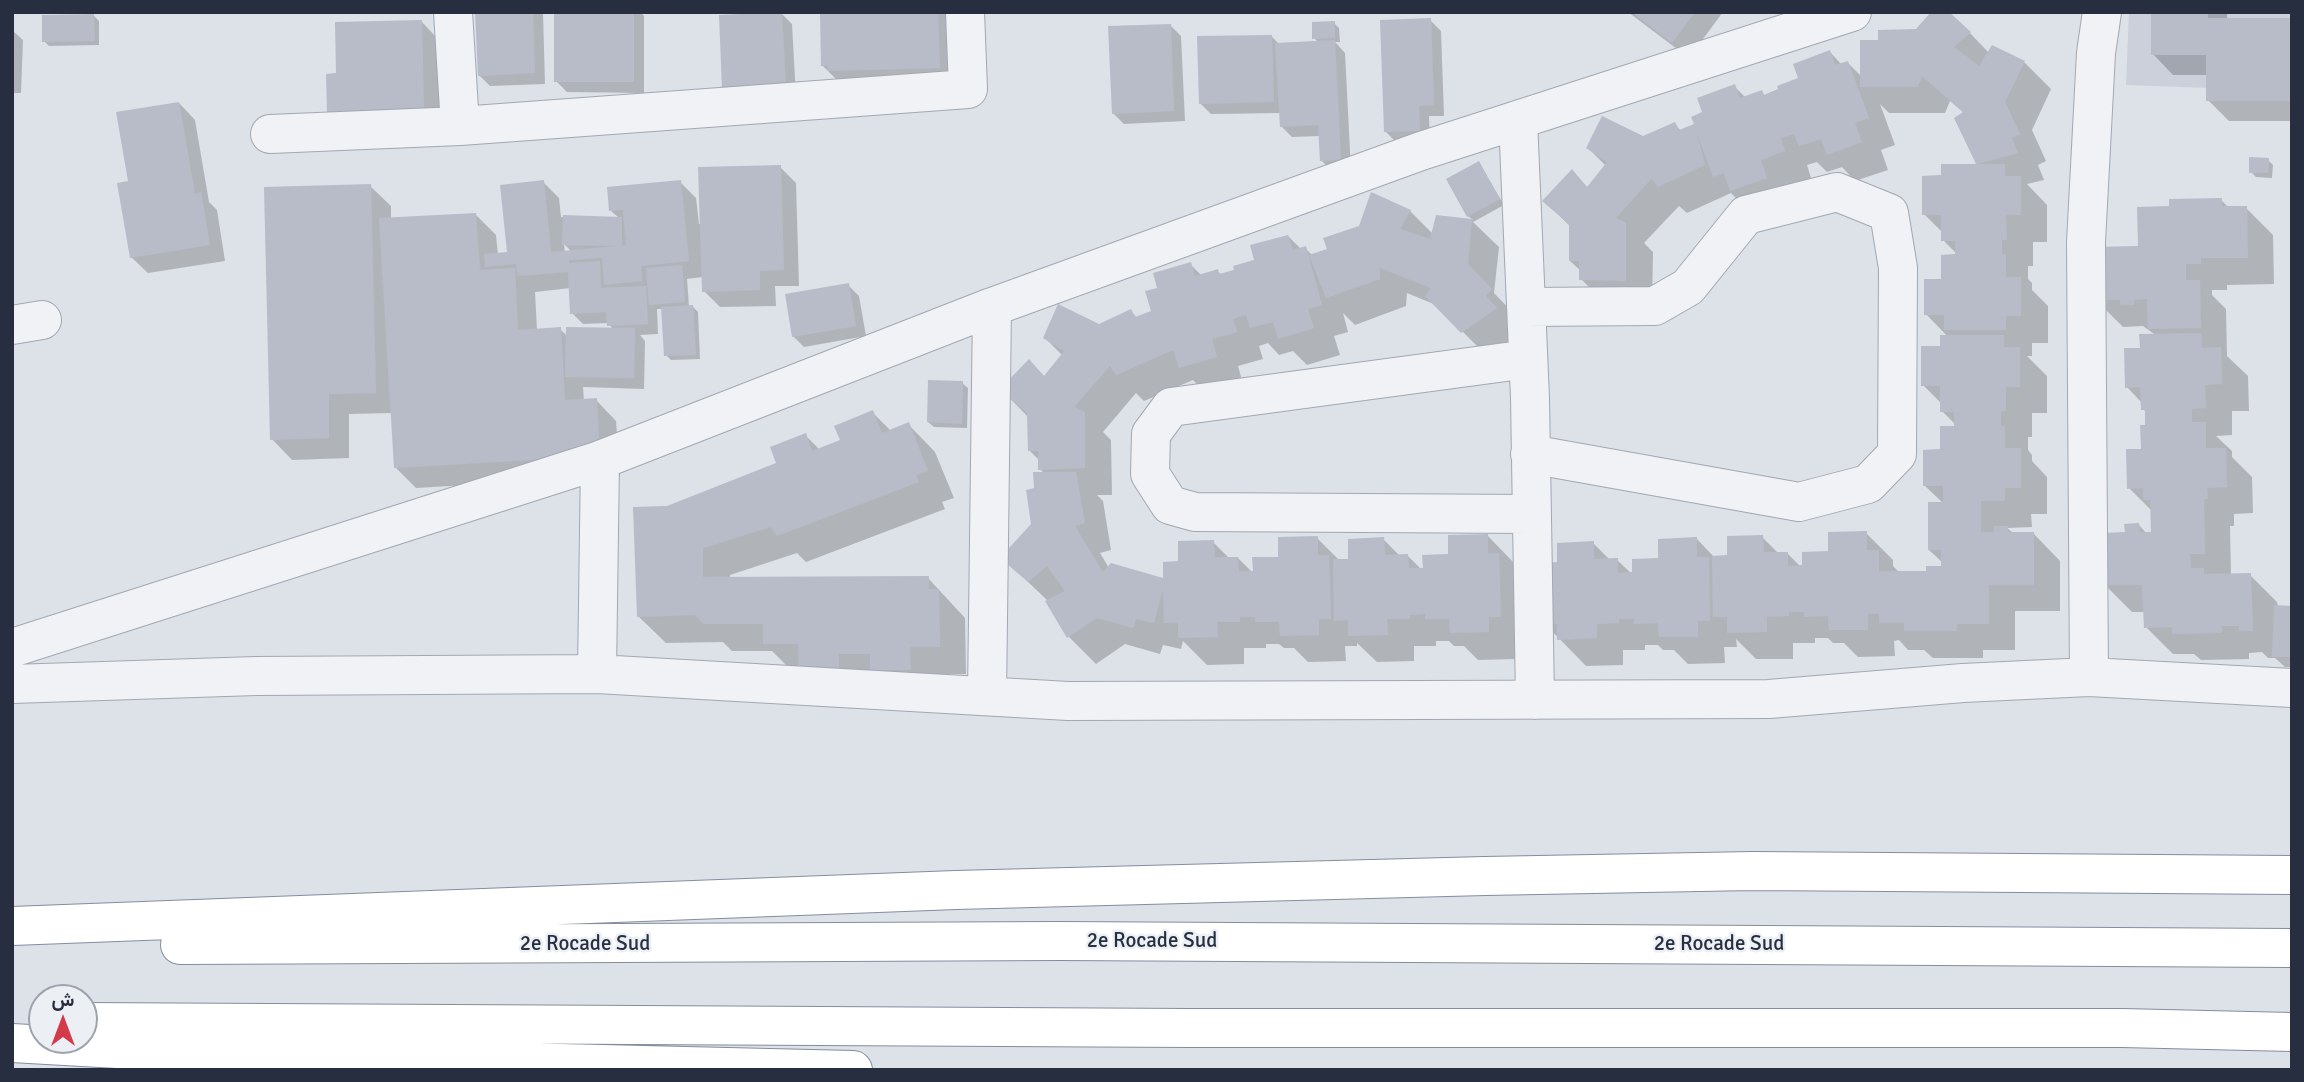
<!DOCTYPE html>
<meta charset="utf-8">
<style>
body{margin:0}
#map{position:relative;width:2304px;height:1082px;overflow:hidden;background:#dde1e8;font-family:Signika,Vazirmatn,sans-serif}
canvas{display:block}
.frame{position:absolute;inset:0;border:14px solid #262e3f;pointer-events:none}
.north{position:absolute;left:28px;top:984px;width:70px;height:70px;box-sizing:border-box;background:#ecf0f5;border:2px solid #9da2ac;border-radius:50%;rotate:0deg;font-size:19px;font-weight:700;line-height:28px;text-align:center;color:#262e3f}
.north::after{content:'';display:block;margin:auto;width:24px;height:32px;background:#d33b4b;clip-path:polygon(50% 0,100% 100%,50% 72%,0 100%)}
</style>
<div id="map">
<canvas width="2304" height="1082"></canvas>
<div class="frame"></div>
<div class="north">ش</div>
</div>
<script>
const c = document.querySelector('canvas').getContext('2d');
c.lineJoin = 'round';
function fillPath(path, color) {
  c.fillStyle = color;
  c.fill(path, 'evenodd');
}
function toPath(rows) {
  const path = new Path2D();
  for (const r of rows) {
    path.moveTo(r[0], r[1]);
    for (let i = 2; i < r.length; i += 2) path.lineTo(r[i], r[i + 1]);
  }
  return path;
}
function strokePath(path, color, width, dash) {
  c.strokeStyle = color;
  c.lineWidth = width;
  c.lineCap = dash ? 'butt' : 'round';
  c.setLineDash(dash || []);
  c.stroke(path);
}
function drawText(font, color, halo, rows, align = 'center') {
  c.font = font + ' Signika,sans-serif';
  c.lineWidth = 5;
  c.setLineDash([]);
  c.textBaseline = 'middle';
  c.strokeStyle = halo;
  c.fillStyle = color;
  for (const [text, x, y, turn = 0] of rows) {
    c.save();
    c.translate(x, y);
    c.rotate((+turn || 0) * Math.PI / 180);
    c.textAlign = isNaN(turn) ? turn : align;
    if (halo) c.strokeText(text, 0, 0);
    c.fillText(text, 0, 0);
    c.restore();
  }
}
const built = toPath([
 [2129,12,2292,12,2292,91,2126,85]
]);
const shadow = toPath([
 [476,12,543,12,545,84,490,86,479,75],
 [556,12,640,12,644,16,644,93,567,92,556,81],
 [822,12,950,12,955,84,839,82,823,66],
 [1628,12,1723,12,1689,58],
 [2153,12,2227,12,2227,20,2292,20,2292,121,2229,121,2208,100,2208,75,2173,75,2153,54],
 [781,13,792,24,796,96,723,88],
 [94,16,99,21,99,45,49,46,44,41],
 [1430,20,1441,31,1444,116,1429,116,1430,141,1396,142,1385,131],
 [421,21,437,38,440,126,338,75],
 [1334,23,1339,28,1340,42,1335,42,1345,53,1351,170,1332,171,1321,160,1320,136,1292,137,1281,126,1281,113,1211,114,1200,103,1272,37,1280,45,1319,43,1314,38],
 [1170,25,1181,36,1185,121,1124,124,1113,113],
 [12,30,23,40,21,93,12,93],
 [1970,33,1989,53,2024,62,2051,89,2032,130,2046,161,2038,165,2044,180,2027,184,2047,205,2047,242,2033,242,2033,266,2028,266,2028,279,2032,283,2032,290,2048,306,2048,343,2032,343,2032,356,2027,356,2047,376,2047,413,2032,413,2032,437,2028,437,2028,450,2032,455,2032,461,2047,477,2047,514,2031,514,2032,527,2007,528,2013,533,2033,533,2060,561,2060,611,2015,611,2015,650,1983,650,1983,658,1933,658,1924,650,1908,650,1899,640,1894,641,1895,656,1858,657,1844,643,1833,643,1828,638,1815,638,1815,643,1793,643,1793,659,1756,659,1736,639,1737,647,1724,647,1725,663,1688,664,1674,650,1663,650,1658,645,1645,645,1645,650,1623,650,1623,665,1586,666,1545,624,1559,564,1593,543,1610,560,1617,560,1634,576,1697,539,1715,558,1729,557,1762,537,1779,554,1787,553,1801,567,1866,533,1893,560,1893,566,1900,573,1928,573,1943,568,1943,563,1929,550,1943,503,1925,486,1942,451,1958,427,1942,411,1942,404,1923,385,1948,337,1926,314,1957,254,1943,240,1943,233,1924,214,1943,177,1979,166,1957,119,1964,113,1950,101,1945,113,1889,113,1880,104,1895,145,1881,150,1888,170,1855,181,1842,167,1827,172,1817,162,1807,165,1811,178,1741,203,1731,193,1687,213,1679,206,1644,243,1653,252,1652,307,1608,306,1581,279,1581,271,1570,261,1571,227,1544,201,1572,172,1588,188,1606,166,1588,148,1643,138,1675,124,1681,131,1696,125,1705,113,1734,86,1746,98,1762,92,1765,96,1800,79,1830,52,1842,65,1848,63,1862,77],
 [179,103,195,120,209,202,217,210,225,261,148,273,131,257,130,183],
 [2268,160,2273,165,2272,178,2256,177,2251,172],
 [1479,163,1504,205,1473,222,1499,247,1494,293,1518,318,1522,336,1490,359,1436,305,1407,293,1406,306,1355,325,1343,313,1348,332,1334,336,1340,355,1307,365,1293,351,1279,355,1268,343,1259,346,1263,359,1238,366,1243,384,1207,394,1193,380,1144,401,1136,393,1103,432,1111,440,1112,495,1097,495,1103,501,1111,550,1100,553,1109,568,1165,580,1179,563,1213,542,1230,559,1238,558,1252,572,1317,538,1340,561,1349,560,1383,539,1400,556,1408,556,1422,570,1487,535,1514,563,1516,659,1478,660,1464,646,1454,646,1449,641,1436,641,1436,646,1414,646,1414,661,1377,662,1357,643,1357,646,1345,646,1346,661,1308,662,1294,648,1284,648,1279,644,1266,644,1266,648,1244,648,1244,664,1207,665,1183,641,1181,649,1163,645,1160,654,1125,644,1096,664,1069,637,1048,601,1003,558,1033,525,1036,489,1045,474,1040,469,1040,461,1029,450,1029,418,1002,390,1029,361,1045,377,1062,355,1045,338,1099,326,1131,311,1137,318,1153,312,1159,289,1190,264,1202,276,1217,271,1222,275,1256,261,1288,236,1301,249,1305,248,1313,256,1329,250,1360,227,1372,195,1410,211,1433,234,1437,217,1473,220,1468,216],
 [780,167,796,183,799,286,775,286,776,306,720,307,704,291,703,277,687,279,689,307,693,307,698,312,700,359,671,360,666,355,663,309,657,309,658,334,640,335,645,341,644,389,583,387,584,401,596,400,616,421,620,476,416,488,395,467,392,413,349,414,349,458,292,460,272,439,370,186,391,206,391,219,476,215,496,235,498,255,509,253,543,182,559,198,561,217,619,218,611,211,680,182,696,198,699,224,702,224],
 [564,244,572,252,565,253],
 [571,288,572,313,583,324,608,323,613,329,567,336,560,329,537,330,535,292],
 [2221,200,2229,208,2246,208,2273,235,2274,284,2227,285,2227,290,2212,290,2212,295,2226,309,2227,356,2248,376,2249,411,2232,411,2232,435,2216,436,2232,451,2232,457,2252,477,2253,513,2234,514,2234,526,2230,526,2231,575,2250,575,2277,602,2278,607,2292,608,2292,667,2285,667,2275,658,2268,658,2262,652,2249,653,2249,659,2201,660,2194,654,2173,654,2146,627,2145,612,2132,612,2105,585,2127,534,2139,525,2147,534,2152,533,2152,511,2129,488,2143,450,2147,427,2147,413,2143,409,2142,403,2127,387,2142,349,2157,336,2143,326,2123,327,2096,300,2171,208],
 [848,285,859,296,866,336,804,347,793,336],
 [962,383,968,388,967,428,934,427,928,422],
 [872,412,891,431,908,424,935,452,954,498,942,502,945,509,806,562,797,553,730,575,730,579,928,578,965,618,966,674,937,674,937,696,792,671,772,651,732,651,723,642,666,643,638,616,667,507,778,464,805,435,820,450,842,441]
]);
const building = toPath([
 [475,12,533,12,535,73,478,76],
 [554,12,634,12,634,82,554,82],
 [782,12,786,86,722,89,719,15],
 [820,12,938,12,940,68,828,71,828,66,821,66],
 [1631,12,1695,12,1672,43],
 [1931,12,1949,12,1971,32,1954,47,1979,66,1992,45,2025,61,2005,102,2020,134,2012,138,2018,153,1978,164,2005,164,2005,176,2021,176,2021,215,2006,215,2007,240,2002,240,2002,254,2006,254,2006,277,2021,277,2021,316,2006,316,2006,330,1944,330,1944,315,1924,315,1924,279,1941,279,1941,255,1955,254,1955,241,1941,241,1941,215,1922,215,1922,176,1941,175,1941,164,1976,164,1954,118,1963,112,1922,76,1918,87,1860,87,1860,40,1878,40,1878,30,1916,29],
 [2151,12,2208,12,2208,18,2292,18,2292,101,2206,101,2206,55,2151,55],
 [94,14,95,41,42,42,42,15],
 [1431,18,1434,105,1419,106,1420,131,1384,132,1380,20],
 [422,20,424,111,327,113,326,74,336,73,335,22],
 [1335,21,1335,38,1312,39,1312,22],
 [1171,24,1174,111,1112,114,1108,26],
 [1272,35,1274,102,1199,104,1197,36],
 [1335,40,1341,160,1320,161,1318,125,1280,127,1275,43],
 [1830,50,1835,65,1848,61,1869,118,1855,123,1862,142,1827,155,1821,139,1799,146,1794,134,1781,138,1785,151,1761,160,1767,178,1730,191,1724,173,1713,177,1697,133,1705,165,1658,187,1652,178,1616,218,1626,223,1626,281,1579,280,1579,261,1569,261,1569,224,1542,201,1572,169,1587,187,1607,162,1586,148,1602,116,1643,136,1675,122,1679,130,1694,124,1691,117,1702,112,1697,98,1735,84,1740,98,1762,90,1764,95,1778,89,1777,86,1798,78,1793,64],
 [179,102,195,194,201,192,210,245,130,258,117,183,128,181,116,112],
 [2249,157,2269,158,2268,173,2249,173],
 [1479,161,1500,199,1467,217,1446,179],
 [781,165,784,270,760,271,760,290,702,292,698,167],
 [544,180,551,252,618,246,562,245,563,215,622,217,622,246,626,245,623,210,609,211,607,187,681,180,689,261,641,266,642,281,604,285,602,258,569,260,569,263,600,261,601,288,646,286,648,324,607,326,606,312,570,314,568,272,518,276,516,264,485,267,484,254,507,252,500,185],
 [371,184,376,393,329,394,329,438,270,440,264,187],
 [1371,192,1411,210,1400,229,1430,239,1436,215,1472,219,1468,264,1492,289,1486,296,1497,308,1461,333,1425,296,1431,288,1380,268,1380,279,1326,298,1309,255,1327,249,1323,238,1359,226],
 [2222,198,2222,206,2247,206,2248,258,2201,258,2201,264,2186,264,2186,280,2200,280,2201,328,2148,329,2147,299,2134,300,2134,305,2120,305,2120,300,2094,300,2093,247,2138,246,2137,207,2169,206,2169,199],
 [476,213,480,270,515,268,518,330,561,327,565,400,597,398,600,456,394,468,379,218],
 [1288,235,1293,250,1306,246,1322,305,1308,309,1314,328,1278,339,1273,322,1250,328,1246,315,1233,319,1237,332,1212,339,1217,357,1179,368,1173,350,1116,375,1110,366,1074,407,1085,412,1085,468,1038,470,1038,451,1028,451,1027,413,999,390,1029,359,1044,376,1064,351,1043,338,1058,304,1099,324,1131,309,1135,317,1151,311,1145,291,1157,288,1153,273,1191,262,1195,276,1218,269,1219,274,1234,270,1233,266,1254,260,1250,245],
 [682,265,685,302,649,305,646,268],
 [849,283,856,326,792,337,785,294],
 [693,305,696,355,664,356,661,307],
 [566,327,635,328,634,378,565,377],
 [2201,333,2202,348,2221,347,2222,384,2205,385,2206,408,2192,409,2192,422,2206,422,2206,448,2226,448,2227,487,2207,488,2208,499,2204,499,2205,554,2190,554,2191,568,2204,568,2204,574,2251,573,2253,631,2239,631,2239,626,2222,626,2222,633,2172,634,2172,627,2144,628,2142,585,2103,585,2102,533,2125,532,2124,524,2139,523,2140,532,2151,532,2150,500,2143,500,2143,488,2127,489,2126,449,2141,449,2140,425,2145,425,2145,410,2141,410,2140,387,2125,388,2124,348,2140,348,2139,334],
 [1940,335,2004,335,2004,347,2020,347,2020,387,2006,387,2006,411,2001,411,2001,426,2005,426,2005,448,2021,448,2021,488,2005,488,2005,501,1981,501,1981,532,1994,532,1994,526,2008,526,2008,532,2034,532,2034,585,1989,585,1989,624,1957,624,1957,631,1904,631,1904,623,1879,623,1879,614,1868,614,1868,630,1829,630,1828,616,1804,617,1804,612,1789,612,1789,616,1767,617,1767,632,1727,633,1727,617,1713,617,1712,556,1727,555,1727,536,1763,535,1764,552,1788,552,1788,566,1802,565,1802,552,1828,551,1828,532,1867,531,1867,550,1879,550,1879,571,1926,571,1926,566,1941,566,1941,550,1928,550,1928,502,1943,502,1943,486,1923,486,1923,450,1940,449,1940,426,1954,426,1954,412,1940,412,1940,386,1921,386,1921,346,1940,346],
 [928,380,963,381,962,424,927,422],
 [873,410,882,433,909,422,928,471,916,475,919,482,777,536,771,527,703,548,703,577,929,576,929,589,939,589,940,647,910,647,911,670,870,670,870,654,839,654,839,672,799,672,798,644,763,644,763,624,704,624,694,615,637,617,633,507,667,506,776,463,770,447,806,433,812,451,840,440,834,426],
 [1033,472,1076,472,1085,523,1075,526,1103,572,1111,563,1163,578,1163,562,1178,561,1178,541,1214,540,1215,557,1238,557,1239,571,1253,571,1252,557,1278,557,1278,537,1318,536,1318,555,1329,555,1331,619,1319,619,1319,635,1280,636,1279,622,1255,622,1255,617,1240,617,1240,622,1217,622,1218,637,1178,638,1178,623,1164,623,1163,589,1154,623,1136,619,1133,628,1097,618,1067,638,1045,601,1065,591,1047,566,1028,582,1000,558,1031,524,1026,490,1034,488],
 [1488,534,1488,553,1499,553,1501,617,1489,617,1489,632,1450,633,1449,619,1425,619,1425,614,1410,615,1410,619,1387,619,1388,635,1348,636,1348,620,1334,621,1333,559,1348,559,1348,539,1384,537,1385,555,1408,554,1409,568,1423,568,1422,555,1448,554,1448,535],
 [1697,537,1697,557,1709,557,1710,621,1698,621,1698,637,1659,637,1658,623,1634,624,1634,619,1619,619,1619,623,1597,624,1597,638,1557,640,1557,624,1543,624,1542,563,1557,562,1557,543,1594,541,1594,559,1618,558,1618,573,1632,572,1632,559,1658,558,1658,539],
 [2274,605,2292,606,2292,657,2272,657]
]);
const minor = toPath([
 [453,12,460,126],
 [1518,120,1530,398,1535,700],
 [270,134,460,126,968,89,965,12],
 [1526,307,1655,306,1688,287,1746,215,1837,192,1889,213,1898,268,1897,454,1868,484,1799,502,1530,454],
 [12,325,42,320],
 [1528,359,1171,407,1151,434,1150,474,1170,505,1195,512,1531,514],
 [12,648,600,460,992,307,1421,151,1852,12],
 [597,674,600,460],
 [2089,677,2086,242,2096,53,2102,12],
 [12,684,256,676,597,674,1068,701,1769,699,1963,683,2089,677,2292,688],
 [987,695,992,307]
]);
const highway = toPath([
 [12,926,956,890,1485,876,1753,871,2292,875],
 [180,945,1059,941,2292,948],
 [84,1022,1189,1028,2122,1028,2292,1032],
 [12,1043,224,1055,853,1070]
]);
const streetNames = [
 ["2e Rocade Sud",1152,941],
 ["2e Rocade Sud",585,944],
 ["2e Rocade Sud",1719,944]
];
fillPath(built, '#cbd0da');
fillPath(shadow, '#0003');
fillPath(building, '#b7bcc8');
strokePath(minor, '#a2a8b2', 40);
strokePath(highway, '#848d9f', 40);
strokePath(minor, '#f0f2f6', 38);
strokePath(highway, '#fff', 38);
drawText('21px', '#262e3f', '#ecf0f5', streetNames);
</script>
